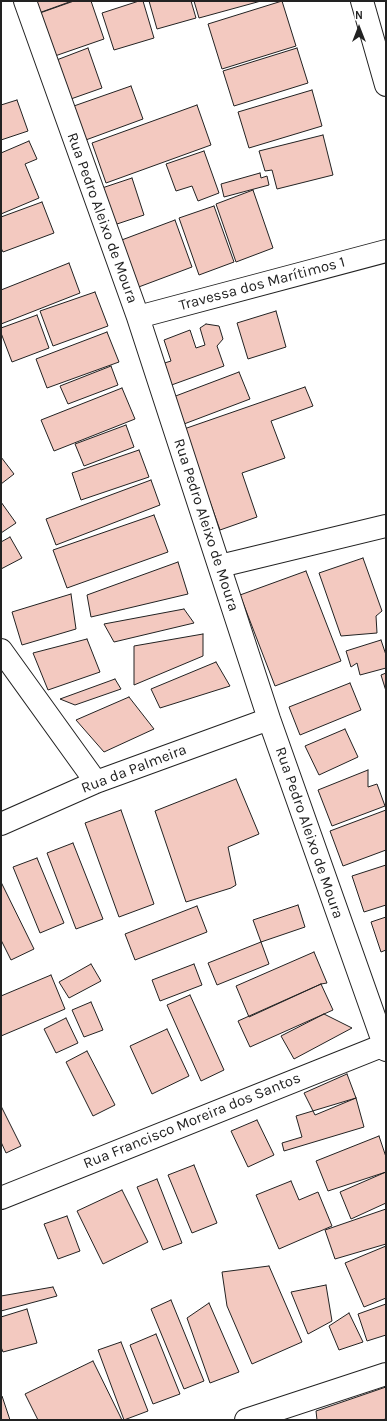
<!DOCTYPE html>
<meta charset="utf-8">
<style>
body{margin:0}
#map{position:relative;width:387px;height:1421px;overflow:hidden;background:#fff;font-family:Karla,sans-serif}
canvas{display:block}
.frame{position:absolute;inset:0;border:2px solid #222;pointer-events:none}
.north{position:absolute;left:339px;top:8px;width:40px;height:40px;-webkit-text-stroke:3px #fff;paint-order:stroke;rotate:0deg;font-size:11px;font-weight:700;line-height:16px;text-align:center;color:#222}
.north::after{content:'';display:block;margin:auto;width:14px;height:18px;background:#222;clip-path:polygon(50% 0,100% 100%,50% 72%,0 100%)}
</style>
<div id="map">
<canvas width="387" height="1421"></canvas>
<div class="frame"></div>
<div class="north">N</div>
</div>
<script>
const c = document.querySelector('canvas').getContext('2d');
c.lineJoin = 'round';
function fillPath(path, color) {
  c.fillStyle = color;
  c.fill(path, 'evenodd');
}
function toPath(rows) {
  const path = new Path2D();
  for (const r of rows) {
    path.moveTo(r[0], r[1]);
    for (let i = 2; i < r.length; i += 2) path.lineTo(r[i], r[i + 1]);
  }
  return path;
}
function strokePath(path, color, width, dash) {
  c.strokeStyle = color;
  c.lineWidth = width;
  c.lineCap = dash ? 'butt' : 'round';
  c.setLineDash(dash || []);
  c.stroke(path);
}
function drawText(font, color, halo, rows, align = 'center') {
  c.font = font + ' Karla,sans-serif';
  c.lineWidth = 3;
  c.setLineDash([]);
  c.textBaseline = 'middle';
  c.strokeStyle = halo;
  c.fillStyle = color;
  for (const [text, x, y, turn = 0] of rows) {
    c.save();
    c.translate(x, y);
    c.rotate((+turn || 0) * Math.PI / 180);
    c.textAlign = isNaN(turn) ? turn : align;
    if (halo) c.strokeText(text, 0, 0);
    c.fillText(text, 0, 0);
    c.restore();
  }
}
const building = toPath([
 [31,1,72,1,36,14,31,1],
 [74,1,91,1,104,39,52,57,37,14,74,1],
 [139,1,143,1,154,38,114,50,102,13,139,1],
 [149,1,191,1,196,18,157,29,149,1],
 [194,1,261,1,199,18,194,1],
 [282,1,296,46,222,69,208,24,282,1],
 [88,48,102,88,68,100,54,61,88,48],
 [297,48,308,83,234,106,223,71,297,48],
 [131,86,143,119,83,141,71,107,131,86],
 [312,90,322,126,249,148,238,112,312,90],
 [17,100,28,131,1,140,1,105,17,100],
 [197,105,211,145,106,183,92,143,197,105],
 [323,135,333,175,277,189,272,170,265,171,259,151,323,135],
 [29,141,37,159,25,164,39,198,1,214,1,153,29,141],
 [204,151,219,193,198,201,192,186,176,191,166,164,204,151],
 [260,173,261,178,267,176,269,185,224,197,221,184,260,173],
 [132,178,144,215,108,227,96,190,132,178],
 [253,190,273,248,236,262,216,204,253,190],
 [42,202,54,233,3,252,1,248,1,217,42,202],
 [214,206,234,262,199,275,179,218,214,206],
 [175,220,192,267,136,288,119,241,175,220],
 [69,263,80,293,1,324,1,290,69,263],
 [95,292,108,326,53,346,40,311,95,292],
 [276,311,286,347,248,359,237,323,276,311],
 [37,315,49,348,12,362,1,333,1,328,37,315],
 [206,324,219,326,223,339,217,346,224,366,166,387,158,365,171,361,164,340,190,330,196,348,205,345,200,328,206,324],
 [107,332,119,362,47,388,36,359,107,332],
 [111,366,118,385,68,404,60,386,111,366],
 [239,372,250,399,184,424,173,397,239,372],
 [305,387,313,406,271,421,285,458,242,473,257,517,220,530,184,429,305,387],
 [122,388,135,419,54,451,41,420,122,388],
 [126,425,134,447,84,466,75,444,126,425],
 [139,450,149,477,81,500,72,473,139,450],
 [1,457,14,474,1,484,1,457],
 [151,480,160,505,56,545,46,519,151,480],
 [1,502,16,523,1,533,1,502],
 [154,515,168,552,67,588,53,550,154,515],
 [10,537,22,558,1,569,1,542,10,537],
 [363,558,382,611,376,616,377,633,341,636,319,573,363,558],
 [178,562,188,594,91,617,87,595,178,562],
 [306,571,341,661,275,686,240,595,306,571],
 [71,594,76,629,22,645,12,612,71,594],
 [184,609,194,623,114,642,104,624,184,609],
 [203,634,203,656,134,685,134,646,203,634],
 [87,639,100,672,48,690,33,653,87,639],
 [381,640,386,655,386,668,360,675,357,663,351,667,346,651,381,640],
 [216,662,230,686,160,708,151,689,216,662],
 [386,673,386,691,381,675,386,673],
 [115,679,121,689,75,705,60,699,115,679],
 [350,683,361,710,300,735,289,707,350,683],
 [129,697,154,729,104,752,76,720,129,697],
 [345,729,358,757,319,775,305,746,345,729],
 [368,770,368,787,377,784,385,806,332,826,318,790,368,770],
 [236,779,259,834,228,847,236,885,231,888,186,902,155,811,236,779],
 [121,810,154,904,119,917,85,823,121,810],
 [386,810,386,850,343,866,330,831,386,810],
 [73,843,103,919,76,929,47,853,73,843],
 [37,858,64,923,40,933,13,867,37,858],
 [386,865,386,905,364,912,352,876,386,865],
 [1,882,34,949,11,960,1,940,1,882],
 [298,905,305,927,261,942,253,920,298,905],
 [197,906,207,932,135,960,125,934,197,906],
 [386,917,386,950,381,952,371,922,386,917],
 [261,942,269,964,217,985,208,963,261,942],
 [314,952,327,983,321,984,249,1017,236,986,314,952],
 [91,964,101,981,69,998,59,982,91,964],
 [194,964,202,985,160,1001,152,980,194,964],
 [51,975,65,1009,1,1036,1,996,51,975],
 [321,984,333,1010,250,1047,238,1021,321,984],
 [190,995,224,1070,201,1081,167,1005,190,995],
 [91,1002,103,1030,84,1037,72,1010,91,1002],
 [324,1014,352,1028,294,1059,281,1036,324,1014],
 [66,1018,78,1043,56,1053,44,1029,66,1018],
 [167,1029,189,1076,152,1094,130,1046,167,1029],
 [87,1051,115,1105,93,1116,66,1062,87,1051],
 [347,1074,356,1098,315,1115,304,1093,347,1074],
 [356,1098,364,1127,284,1151,282,1143,302,1137,296,1116,356,1098],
 [1,1106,21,1146,6,1153,1,1142,1,1106],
 [257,1120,274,1155,248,1167,231,1131,257,1120],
 [379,1136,386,1157,386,1172,328,1191,316,1161,379,1136],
 [194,1165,217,1223,192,1233,168,1175,194,1165],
 [386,1172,386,1203,351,1219,340,1192,386,1172],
 [157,1179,182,1243,163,1250,137,1187,157,1179],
 [291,1181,299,1200,318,1192,332,1226,279,1249,256,1195,291,1181],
 [122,1190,148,1242,103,1264,77,1211,122,1190],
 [386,1209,386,1244,335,1259,325,1230,386,1209],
 [67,1216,80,1251,58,1259,44,1224,67,1216],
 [386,1246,386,1298,364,1307,345,1263,386,1246],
 [269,1266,302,1342,252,1364,227,1306,222,1272,269,1266],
 [326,1285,332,1321,308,1334,291,1292,326,1285],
 [53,1287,57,1296,1,1311,1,1296,53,1287],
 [171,1300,204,1381,184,1389,151,1309,171,1300],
 [209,1303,239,1372,210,1383,187,1318,209,1303],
 [386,1304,386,1335,367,1341,358,1314,386,1304],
 [27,1309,37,1343,3,1352,1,1347,1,1317,27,1309],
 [349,1313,363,1342,339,1350,329,1326,349,1313],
 [156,1334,180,1394,153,1404,130,1345,156,1334],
 [121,1342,148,1411,124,1420,98,1350,121,1342],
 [93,1361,122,1420,38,1420,25,1394,93,1361],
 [386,1387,386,1419,381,1420,317,1420,316,1411,386,1387],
 [1,1396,2,1396,10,1420,1,1420,1,1396]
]);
const street = toPath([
 [25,1,138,317,269,719,386,1050],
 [138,317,386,251],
 [220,566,386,526],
 [1,650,96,782],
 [1,824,96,782,269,719],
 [1,1198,384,1045],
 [246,1420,386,1374]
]);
const primary = toPath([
 [362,1,386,85]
]);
const streetNames = [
 ["Rua Pedro Aleixo de Moura",102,218,70],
 ["Travessa dos Marítimos 1",262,284,-15],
 ["Rua Pedro Aleixo de Moura",206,525,72],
 ["Rua da Palmeira",134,769,-21],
 ["Rua Pedro Aleixo de Moura",309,833,71],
 ["Rua Francisco Moreira dos Santos",192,1121,-22]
];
fillPath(building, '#f3c9c0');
strokePath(building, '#222', 1);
strokePath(street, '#222', 24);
strokePath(primary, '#222', 24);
strokePath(street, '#fff', 22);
strokePath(primary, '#fff', 22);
drawText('15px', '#222', '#fff', streetNames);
</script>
